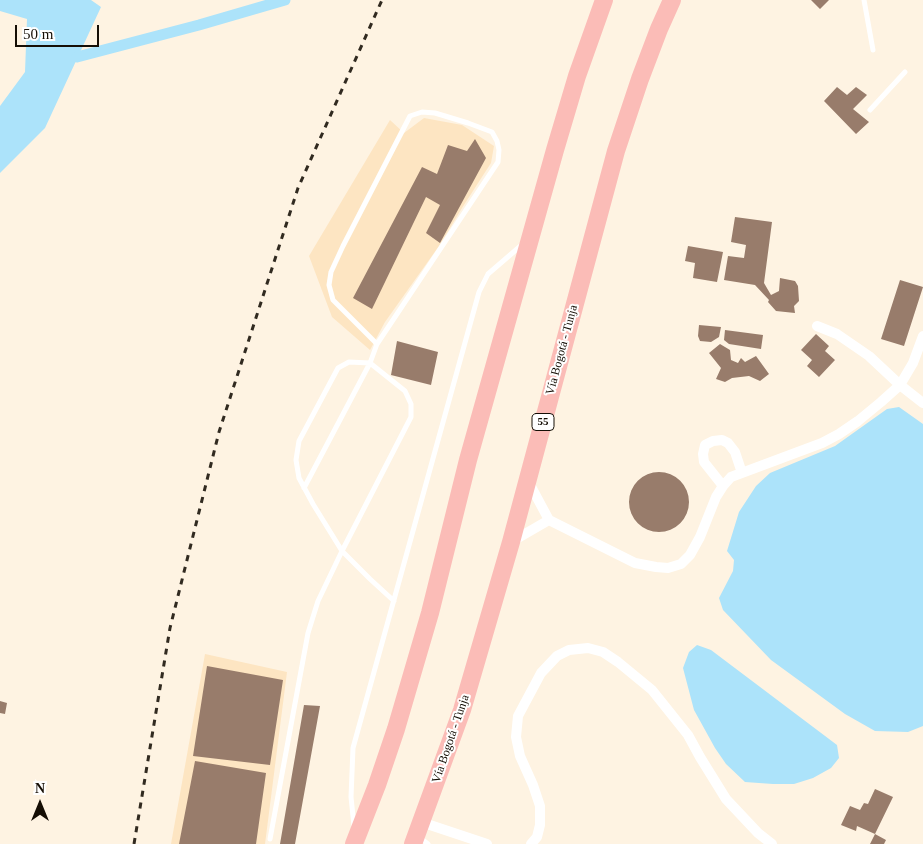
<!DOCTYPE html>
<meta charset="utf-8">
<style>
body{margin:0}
#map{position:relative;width:923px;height:844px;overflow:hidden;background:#fef3e2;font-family:Georgia,serif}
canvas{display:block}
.north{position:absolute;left:15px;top:779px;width:50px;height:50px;-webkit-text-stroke:4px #fff;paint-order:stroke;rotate:0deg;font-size:14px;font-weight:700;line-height:20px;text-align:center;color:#150e05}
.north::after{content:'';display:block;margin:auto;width:18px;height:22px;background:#150e05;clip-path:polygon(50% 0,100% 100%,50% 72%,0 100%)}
.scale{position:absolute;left:15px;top:25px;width:84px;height:22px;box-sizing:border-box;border:2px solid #150e05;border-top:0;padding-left:6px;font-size:15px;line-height:18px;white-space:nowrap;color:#150e05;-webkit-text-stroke:4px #fff;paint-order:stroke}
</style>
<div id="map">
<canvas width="923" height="844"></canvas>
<div class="north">N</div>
<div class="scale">50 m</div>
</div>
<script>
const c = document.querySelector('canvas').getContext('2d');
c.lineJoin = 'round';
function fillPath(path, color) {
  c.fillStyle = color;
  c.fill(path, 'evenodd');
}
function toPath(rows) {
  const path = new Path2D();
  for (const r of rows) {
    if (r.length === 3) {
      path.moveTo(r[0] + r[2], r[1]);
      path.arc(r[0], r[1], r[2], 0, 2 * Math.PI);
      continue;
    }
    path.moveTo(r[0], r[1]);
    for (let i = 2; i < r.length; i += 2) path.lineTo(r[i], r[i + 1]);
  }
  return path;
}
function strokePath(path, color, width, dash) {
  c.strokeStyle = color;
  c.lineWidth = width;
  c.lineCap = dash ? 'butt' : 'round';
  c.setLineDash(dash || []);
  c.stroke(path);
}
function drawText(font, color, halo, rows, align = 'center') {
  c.font = font + ' Georgia,serif';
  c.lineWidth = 4;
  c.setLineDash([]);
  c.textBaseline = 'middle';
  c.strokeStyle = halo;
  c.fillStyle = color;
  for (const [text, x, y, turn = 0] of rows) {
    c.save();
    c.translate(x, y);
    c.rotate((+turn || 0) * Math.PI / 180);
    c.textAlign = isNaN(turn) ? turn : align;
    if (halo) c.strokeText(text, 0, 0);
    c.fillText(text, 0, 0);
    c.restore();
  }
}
const built = toPath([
 [424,118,462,125,494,146,491,163,462,208,439,246,385,322,370,350,332,317,309,256,390,120,404,133],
 [205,654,287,672,265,844,171,844]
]);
const water = toPath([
 [0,0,91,0,101,7,45,128,0,173,0,106,25,72,27,19,0,11],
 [899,407,923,424,923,726,908,732,875,731,845,714,771,660,723,610,719,598,733,571,734,560,727,551,739,512,756,486,770,473,835,446,887,409],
 [697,645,711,650,837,745,839,758,831,768,813,778,794,784,773,784,745,782,726,764,715,748,694,710,683,668,689,652]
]);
const canal = toPath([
 [77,57,199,25,285,0]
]);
const building = toPath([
 [811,0,829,0,820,9],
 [837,87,847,95,856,87,867,95,853,109,869,122,856,134,824,101],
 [475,139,486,158,440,243,426,233,440,205,426,197,372,309,353,298,422,167,437,174,448,145,467,151],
 [735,217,772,222,764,283,771,295,779,291,780,278,795,281,798,286,799,301,794,306,795,313,776,311,768,302,769,300,755,285,724,280,728,256,744,258,746,245,731,242],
 [688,246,723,252,717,282,693,278,695,263,685,261],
 [900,280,923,287,904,346,881,339],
 [699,325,721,327,719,337,711,342,700,341,698,336],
 [725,330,763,335,761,349,729,344,724,340],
 [816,334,829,346,825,351,835,360,819,377,807,366,812,360,801,350],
 [397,341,438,352,431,385,391,375],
 [720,344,730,350,731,360,738,363,741,358,745,362,756,356,769,374,760,381,749,376,732,378,725,382,716,379,721,368,709,353],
 [659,502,30],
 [207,666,283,680,270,765,193,756],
 [0,701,7,703,5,714,0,713],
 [304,705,320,706,295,844,280,844],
 [195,761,266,773,256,844,179,844],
 [875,789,893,797,875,834,857,826,856,831,841,825,850,806,860,810,864,803,868,804],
 [875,834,886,840,884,844,870,844]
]);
const lane = toPath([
 [864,0,873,50],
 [870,110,905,72],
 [304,488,370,363,377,344,498,162,499,150,497,141,492,132,468,123,435,113,422,112,410,116,343,246,331,272,329,285,333,300,377,344],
 [354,826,351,797,353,748,479,292,488,274,524,243],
 [419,837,428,844],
 [270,839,308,633,318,601,342,551,411,417,411,404,405,391,370,363,349,362,338,368,299,441,296,460,299,478,313,504,342,551,370,579,394,601]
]);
const street = toPath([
 [817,326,837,334,869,356,900,385,923,403],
 [527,479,549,520,635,563,656,567,668,568,681,564,690,555,700,537,716,497,723,486,731,477,822,443,839,434,858,421,881,402,900,385,913,363,923,336],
 [723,486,704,462,703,454,705,445,713,441,722,440,728,443,735,452,742,473],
 [511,542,549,520],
 [421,822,487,844],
 [531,844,537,837,540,825,540,806,533,785,520,756,516,737,518,716,541,673,557,656,569,650,588,648,603,652,618,662,652,690,688,735,700,757,726,799,758,833,772,844]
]);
const highway = toPath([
 [354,844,377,785,396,729,430,613,468,460,555,150,577,76,604,0],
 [413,844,462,710,511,542,616,151,640,79,659,29,672,0]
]);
const rail = toPath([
 [134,844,170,628,219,432,298,188,382,0]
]);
const shields = [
 [543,422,22]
];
const shieldNames = [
 ["55",543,422]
];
const streetNames = [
 ["Vía Bogotá - Tunja",562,350,-75],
 ["Vía Bogotá - Tunja",451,739,-71]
];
fillPath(built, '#fde5c2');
fillPath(water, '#ace3fa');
strokePath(canal, '#ace3fa', 11);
fillPath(building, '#987c6b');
strokePath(lane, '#fff', 5);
strokePath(street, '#fff', 10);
strokePath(highway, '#fbbcb7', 18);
strokePath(rail, '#312a20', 3, [6, 6]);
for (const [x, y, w] of shields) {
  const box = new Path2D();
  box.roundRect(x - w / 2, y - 8.5, w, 17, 4);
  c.fillStyle = '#fff';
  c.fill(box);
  strokePath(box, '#150e05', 1);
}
drawText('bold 11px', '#150e05', null, shieldNames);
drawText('12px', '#150e05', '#fff', streetNames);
</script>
